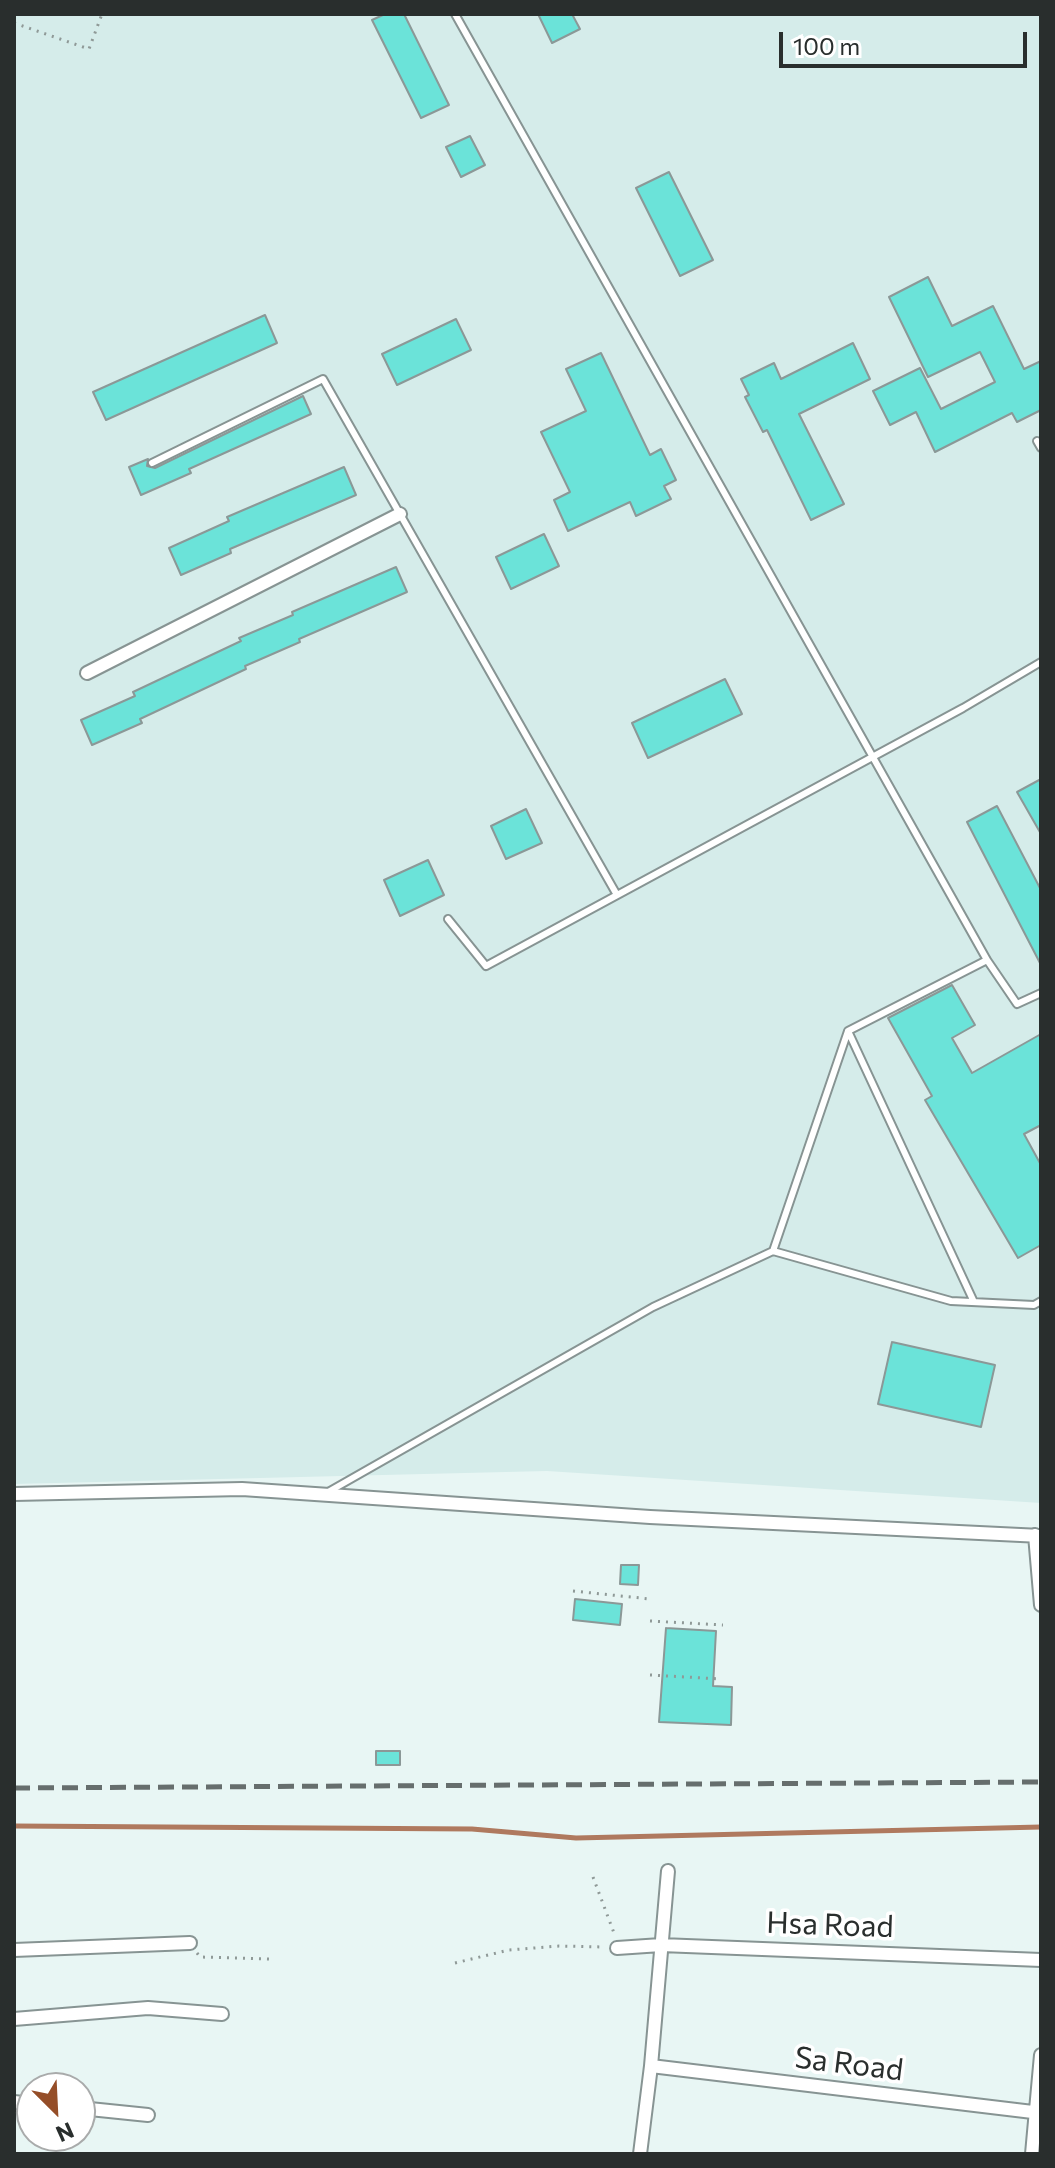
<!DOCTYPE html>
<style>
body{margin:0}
#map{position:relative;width:1055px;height:2168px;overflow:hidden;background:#e8f6f4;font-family:Commissioner,sans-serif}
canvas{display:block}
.frame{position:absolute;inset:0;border:16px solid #292e2d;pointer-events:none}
.north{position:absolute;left:16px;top:2072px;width:80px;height:80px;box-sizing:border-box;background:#fff;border:2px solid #a9abab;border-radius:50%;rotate:156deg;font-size:22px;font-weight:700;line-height:32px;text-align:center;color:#292e2d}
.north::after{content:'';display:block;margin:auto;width:28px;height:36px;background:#954e28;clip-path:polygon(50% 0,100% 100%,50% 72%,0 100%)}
.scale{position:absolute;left:779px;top:32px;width:248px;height:36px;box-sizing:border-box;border:4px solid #292e2d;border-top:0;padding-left:10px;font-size:24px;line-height:28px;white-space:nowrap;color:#292e2d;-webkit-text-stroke:6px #fff;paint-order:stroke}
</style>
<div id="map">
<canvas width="1055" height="2168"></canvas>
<div class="frame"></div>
<div class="north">N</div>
<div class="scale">100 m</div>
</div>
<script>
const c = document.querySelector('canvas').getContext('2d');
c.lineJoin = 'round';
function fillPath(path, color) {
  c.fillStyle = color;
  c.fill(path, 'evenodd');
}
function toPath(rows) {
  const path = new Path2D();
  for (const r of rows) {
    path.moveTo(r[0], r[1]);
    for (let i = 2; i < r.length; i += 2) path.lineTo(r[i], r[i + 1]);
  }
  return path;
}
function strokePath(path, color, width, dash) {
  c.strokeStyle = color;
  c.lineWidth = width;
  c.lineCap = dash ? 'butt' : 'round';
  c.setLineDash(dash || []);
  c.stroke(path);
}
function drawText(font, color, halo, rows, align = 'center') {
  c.font = font + ' Commissioner,sans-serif';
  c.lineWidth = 7;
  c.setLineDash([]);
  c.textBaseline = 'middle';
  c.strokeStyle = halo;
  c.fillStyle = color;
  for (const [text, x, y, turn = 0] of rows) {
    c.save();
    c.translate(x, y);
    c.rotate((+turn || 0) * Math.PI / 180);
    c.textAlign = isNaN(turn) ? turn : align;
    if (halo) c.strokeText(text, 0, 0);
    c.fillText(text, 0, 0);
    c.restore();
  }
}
const built = toPath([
 [14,14,1041,14,1041,1503,547,1471,14,1484]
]);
const stream = toPath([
 [14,1826,472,1829,576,1838,1041,1827]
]);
const building = toPath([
 [385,14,404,14,449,105,421,118,372,20,385,14],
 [538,14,572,14,580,29,552,43,538,14],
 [470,136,485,165,461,177,446,147,470,136],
 [669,172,713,260,680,276,636,188,669,172],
 [928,277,952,326,993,306,1024,369,1041,361,1041,410,1017,422,1012,413,935,452,916,412,890,425,873,391,920,368,941,409,995,382,980,352,928,377,889,297,928,277],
 [265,315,277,343,106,420,93,392,265,315],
 [456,319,471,350,397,385,382,354,456,319],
 [853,343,870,379,799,414,844,504,811,520,767,430,763,432,745,397,749,395,741,379,774,363,781,379,853,343],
 [601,353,650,455,661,449,676,480,664,486,671,499,636,516,630,502,568,531,554,500,570,492,541,432,586,411,566,369,601,353],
 [303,396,311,414,189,469,191,473,141,495,129,467,148,459,147,466,155,468,303,396],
 [344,467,356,495,230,549,231,553,181,575,169,548,229,521,227,517,344,467],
 [544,534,559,566,511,589,496,557,544,534],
 [396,567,407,592,299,639,300,642,245,666,246,669,140,719,142,723,92,745,81,720,135,696,133,692,241,641,239,638,293,615,292,612,396,567],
 [725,679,742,714,648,758,632,723,725,679],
 [1041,779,1041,834,1017,792,1041,779],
 [997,806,1041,890,1041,965,967,822,997,806],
 [526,809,542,843,506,859,491,826,526,809],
 [428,860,444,895,400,916,384,880,428,860],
 [952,985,975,1025,952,1038,972,1073,1041,1034,1041,1125,1024,1134,1041,1165,1041,1245,1018,1258,925,1100,932,1096,888,1018,952,985],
 [892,1342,995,1365,981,1427,878,1404,892,1342],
 [621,1565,639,1565,638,1585,620,1584,621,1565],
 [575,1599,622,1604,620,1625,573,1620,575,1599],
 [666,1628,716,1631,713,1686,732,1687,731,1725,659,1722,666,1628],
 [376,1751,400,1751,400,1765,376,1765,376,1751]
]);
const path = toPath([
 [14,23,89,49,102,14],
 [573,1591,650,1599],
 [650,1621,723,1625],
 [650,1675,721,1679],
 [593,1877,614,1933],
 [197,1953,200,1957,271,1959],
 [455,1963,509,1950,559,1946,604,1947]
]);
const lane = toPath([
 [455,14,987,960],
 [1037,441,1041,448],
 [152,463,323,379,617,895],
 [448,919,486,966,963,708,1041,662],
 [848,1031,974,1302],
 [773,1251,848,1031,987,960,1017,1004,1041,993],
 [328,1492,653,1307,773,1251,951,1301,1034,1305,1041,1301]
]);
const street = toPath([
 [87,673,400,514],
 [14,1494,242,1489,650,1517,1041,1536],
 [1035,1535,1041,1605],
 [617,1948,661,1945,1041,1960],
 [14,1950,190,1943],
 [14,2019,148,2008,222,2014],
 [651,2066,1041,2113],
 [14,2102,32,2104],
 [80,2108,148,2115],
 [640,2154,651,2066,668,1871],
 [1032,2154,1041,2055]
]);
const rail = toPath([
 [14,1788,1041,1782]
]);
const streetNames = [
 ["Hsa Road",830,1925,2],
 ["Sa Road",849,2064,7]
];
fillPath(built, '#d5ecea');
strokePath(stream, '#af795e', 5);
fillPath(building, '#6be3d9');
strokePath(building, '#8b9897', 2);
strokePath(lane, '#879493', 10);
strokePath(street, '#879493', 16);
strokePath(path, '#8f9997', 3, [2, 6]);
strokePath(lane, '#fff', 6);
strokePath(street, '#fff', 12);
strokePath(rail, '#666e6d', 5, [16, 8]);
drawText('30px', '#292e2d', '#fff', streetNames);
</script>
